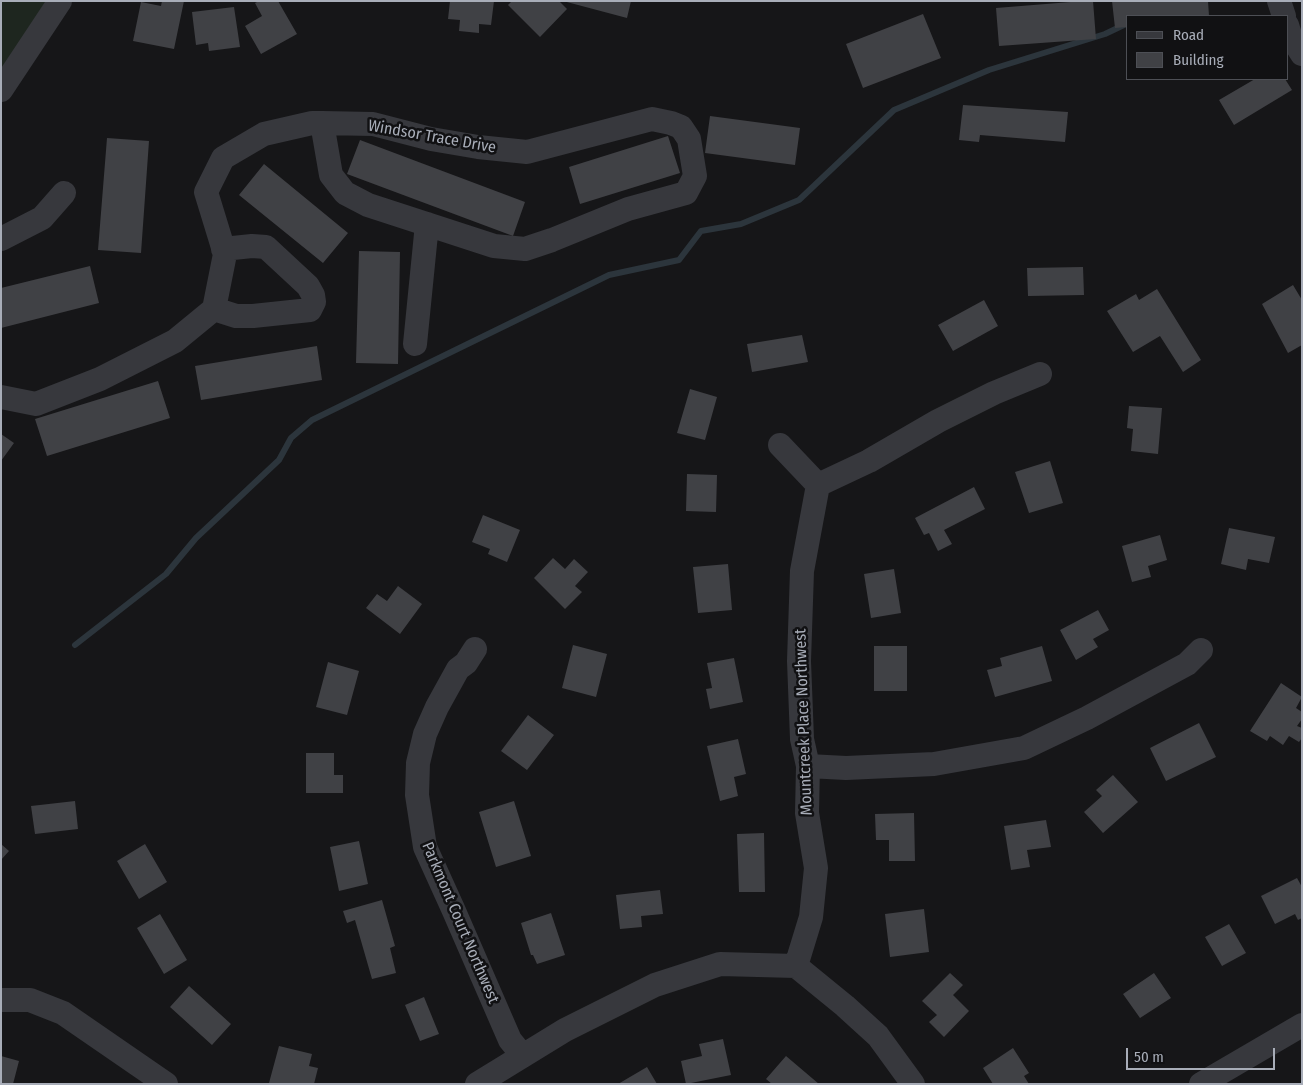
<!DOCTYPE html>
<style>
body{margin:0}
#map{position:relative;width:1303px;height:1085px;overflow:hidden;background:#161618;font-family:"Fira Sans Condensed",sans-serif}
canvas{display:block}
.frame{position:absolute;inset:0;border:2px solid #a8adb8;pointer-events:none}
.legend{position:absolute;left:1126px;top:15px;width:162px;height:65px;box-sizing:border-box;background:#111113;border:1px solid #4d4f55;margin:0;padding:6px 9px;list-style:none;font-size:15px;color:#a8adb8}
.legend li{display:flex;align-items:center;gap:10px;height:25px}
.legend b{width:25px;border:1px solid #4d4f55}
.scale{position:absolute;left:1126px;top:1048px;width:149px;height:22px;box-sizing:border-box;border:2px solid #a8adb8;border-top:0;padding-left:6px;font-size:15px;line-height:18px;white-space:nowrap;color:#a8adb8;-webkit-text-stroke:4px #111113;paint-order:stroke}
</style>
<div id="map">
<canvas width="1303" height="1085"></canvas>
<div class="frame"></div>
<ul class="legend">
<li><b style="height:6px;background:#37383d"></b>Road</li>
<li><b style="height:14px;background:#404145"></b>Building</li>
</ul>
<div class="scale">50 m</div>
</div>
<script>
const c = document.querySelector('canvas').getContext('2d');
c.lineJoin = 'round';
function fillPath(path, color) {
  c.fillStyle = color;
  c.fill(path, 'evenodd');
}
function toPath(rows) {
  const path = new Path2D();
  for (const r of rows) {
    path.moveTo(r[0], r[1]);
    for (let i = 2; i < r.length; i += 2) path.lineTo(r[i], r[i + 1]);
  }
  return path;
}
function strokePath(path, color, width, dash) {
  c.strokeStyle = color;
  c.lineWidth = width;
  c.lineCap = dash ? 'butt' : 'round';
  c.setLineDash(dash || []);
  c.stroke(path);
}
function drawText(font, color, halo, rows, align = 'center') {
  c.font = font + ' "Fira Sans Condensed",sans-serif';
  c.lineWidth = 5;
  c.setLineDash([]);
  c.textBaseline = 'middle';
  c.strokeStyle = halo;
  c.fillStyle = color;
  for (const [text, x, y, turn = 0] of rows) {
    c.save();
    c.translate(x, y);
    c.rotate((+turn || 0) * Math.PI / 180);
    c.textAlign = isNaN(turn) ? turn : align;
    if (halo) c.strokeText(text, 0, 0);
    c.fillText(text, 0, 0);
    c.restore();
  }
}
const green = toPath([
 [1,1,57,1,1,77]
]);
const stream = toPath([
 [75,645,166,574,196,538,279,460,291,438,312,420,609,275,679,260,701,231,741,224,799,200,894,110,989,70,1105,34,1126,24]
]);
const building = toPath([
 [162,1,184,1,174,49,133,41,141,2,161,6],
 [259,1,278,1,297,34,261,54,245,26,262,16,255,3],
 [450,1,494,1,491,25,479,24,479,33,459,31,460,20,448,19],
 [512,1,559,1,567,9,540,37,508,5],
 [563,1,631,1,627,18],
 [1083,1,1093,1,1096,39,999,46,996,8],
 [1112,1,1208,1,1209,16,1127,16,1127,27,1115,28],
 [234,7,240,47,209,51,208,43,196,45,192,12],
 [923,14,941,58,863,88,846,44],
 [1255,79,1285,79,1292,90,1234,125,1219,100],
 [963,105,1068,112,1065,142,980,135,979,142,959,140],
 [710,116,800,128,795,165,705,153],
 [668,136,680,173,580,204,569,167],
 [107,138,149,141,141,253,98,250],
 [360,140,525,202,513,236,347,174],
 [264,164,348,233,323,263,239,195],
 [359,251,400,252,398,364,356,363],
 [90,266,99,303,1,328,1,288],
 [1083,267,1084,295,1028,296,1027,268],
 [1293,285,1302,300,1302,345,1288,353,1262,304],
 [1157,289,1201,360,1183,372,1160,336,1133,352,1107,311,1136,294,1139,300],
 [984,300,998,326,953,351,938,325],
 [802,335,808,362,752,372,747,344],
 [317,346,322,380,201,400,195,366],
 [158,381,170,418,47,456,35,419],
 [690,389,717,397,705,440,677,433],
 [1129,406,1162,408,1158,454,1131,451,1133,429,1127,428],
 [1,434,14,443,1,461],
 [1050,461,1063,503,1029,513,1015,472],
 [687,474,717,475,716,512,686,511],
 [974,487,985,509,944,530,952,544,938,551,929,533,924,535,915,518],
 [483,515,520,530,507,562,488,554,490,549,472,542],
 [1229,528,1275,537,1269,563,1248,559,1246,570,1221,564],
 [1160,535,1167,560,1148,566,1151,577,1132,582,1122,546],
 [553,558,565,569,574,559,588,572,575,586,582,592,565,609,534,578],
 [728,564,732,610,698,613,693,567],
 [894,569,901,613,871,618,864,574],
 [398,586,422,604,400,634,366,608,377,594,387,601],
 [1098,610,1109,630,1093,639,1098,647,1076,660,1060,630],
 [573,645,607,654,596,697,562,688],
 [874,646,907,646,907,691,874,691],
 [1042,646,1052,681,995,697,987,670,1002,666,1000,658],
 [734,658,743,702,710,709,706,689,712,688,707,663],
 [328,662,359,671,347,715,316,707],
 [1281,683,1302,697,1296,708,1302,712,1302,719,1297,726,1302,728,1302,738,1299,742,1289,736,1283,745,1270,736,1267,741,1250,731],
 [528,715,554,735,527,770,501,751],
 [1199,723,1216,757,1166,781,1150,748],
 [738,739,746,774,734,777,738,796,720,801,707,746],
 [306,753,334,753,334,775,343,775,343,793,306,793],
 [1113,775,1138,802,1103,833,1084,812,1102,796,1096,790],
 [75,801,78,829,35,834,31,806],
 [514,801,531,856,496,867,479,812],
 [914,813,915,861,889,861,889,840,876,840,875,814],
 [1046,820,1051,847,1027,850,1030,867,1011,870,1004,826],
 [764,833,765,892,739,892,737,834],
 [359,841,368,884,339,891,330,847],
 [1,844,9,851,1,860],
 [145,844,167,882,139,899,117,861],
 [1297,878,1302,887,1302,918,1298,920,1295,914,1275,924,1261,896],
 [660,890,663,914,641,916,642,927,620,929,616,895],
 [382,900,395,946,390,948,396,973,372,979,355,920,347,923,343,911],
 [924,909,929,952,890,957,885,914],
 [551,913,565,955,537,964,533,955,531,955,521,923],
 [160,914,187,960,164,974,137,928],
 [1229,924,1246,953,1222,966,1205,937],
 [950,973,963,985,953,995,969,1011,944,1037,929,1022,937,1015,922,1001],
 [1154,973,1171,998,1140,1018,1123,994],
 [189,986,231,1024,212,1045,170,1007],
 [424,997,439,1034,420,1041,405,1005],
 [723,1039,731,1075,686,1084,681,1061,702,1056,699,1044],
 [279,1046,312,1054,309,1066,318,1068,314,1084,269,1083],
 [1013,1048,1029,1073,1024,1076,1029,1084,993,1084,983,1068],
 [1,1056,19,1061,13,1084,1,1083],
 [786,1056,819,1084,772,1084,766,1079],
 [647,1067,657,1084,618,1084]
]);
const minor = toPath([
 [1279,1,1284,16],
 [1287,25,1290,35,1302,54],
 [1,90,60,1],
 [1,239,42,218,64,193],
 [214,309,236,316,253,316,310,310,314,302,313,295,308,286,266,247,252,246,223,249],
 [415,344,427,224],
 [1,397,36,404,100,379,175,341,214,309,225,254,206,192,223,158,264,134,312,123,322,123,373,124,431,139,478,147,527,152,652,119,671,123,681,127,689,139,695,176,686,193,628,209,552,240,525,249,494,246,368,205,345,193,331,175,322,123],
 [780,445,818,485],
 [475,649,466,663,458,669,437,707,425,734,418,763,417,795,425,847,454,911,510,1040,523,1056],
 [808,766,846,768,934,764,1024,748,1087,718,1187,664,1201,650],
 [796,966,811,917,816,868,807,813,808,766,802,739,799,661,802,571,818,485,869,461,938,421,994,393,1040,374],
 [1,1000,30,1000,63,1013,166,1084],
 [477,1084,565,1030,655,985,720,964,796,966,845,1006,878,1036,913,1084],
 [1201,1084,1302,1025]
]);
const streetNames = [
 ["Windsor Trace Drive",432,137,10],
 ["Mountcreek Place Northwest",804,722,-92],
 ["Parkmont Court Northwest",460,923,67]
];
fillPath(green, '#1e261f');
strokePath(stream, '#2c353c', 6);
fillPath(building, '#404145');
strokePath(minor, '#37383d', 24);
drawText('16px', '#a8adb8', '#111113', streetNames);
</script>
